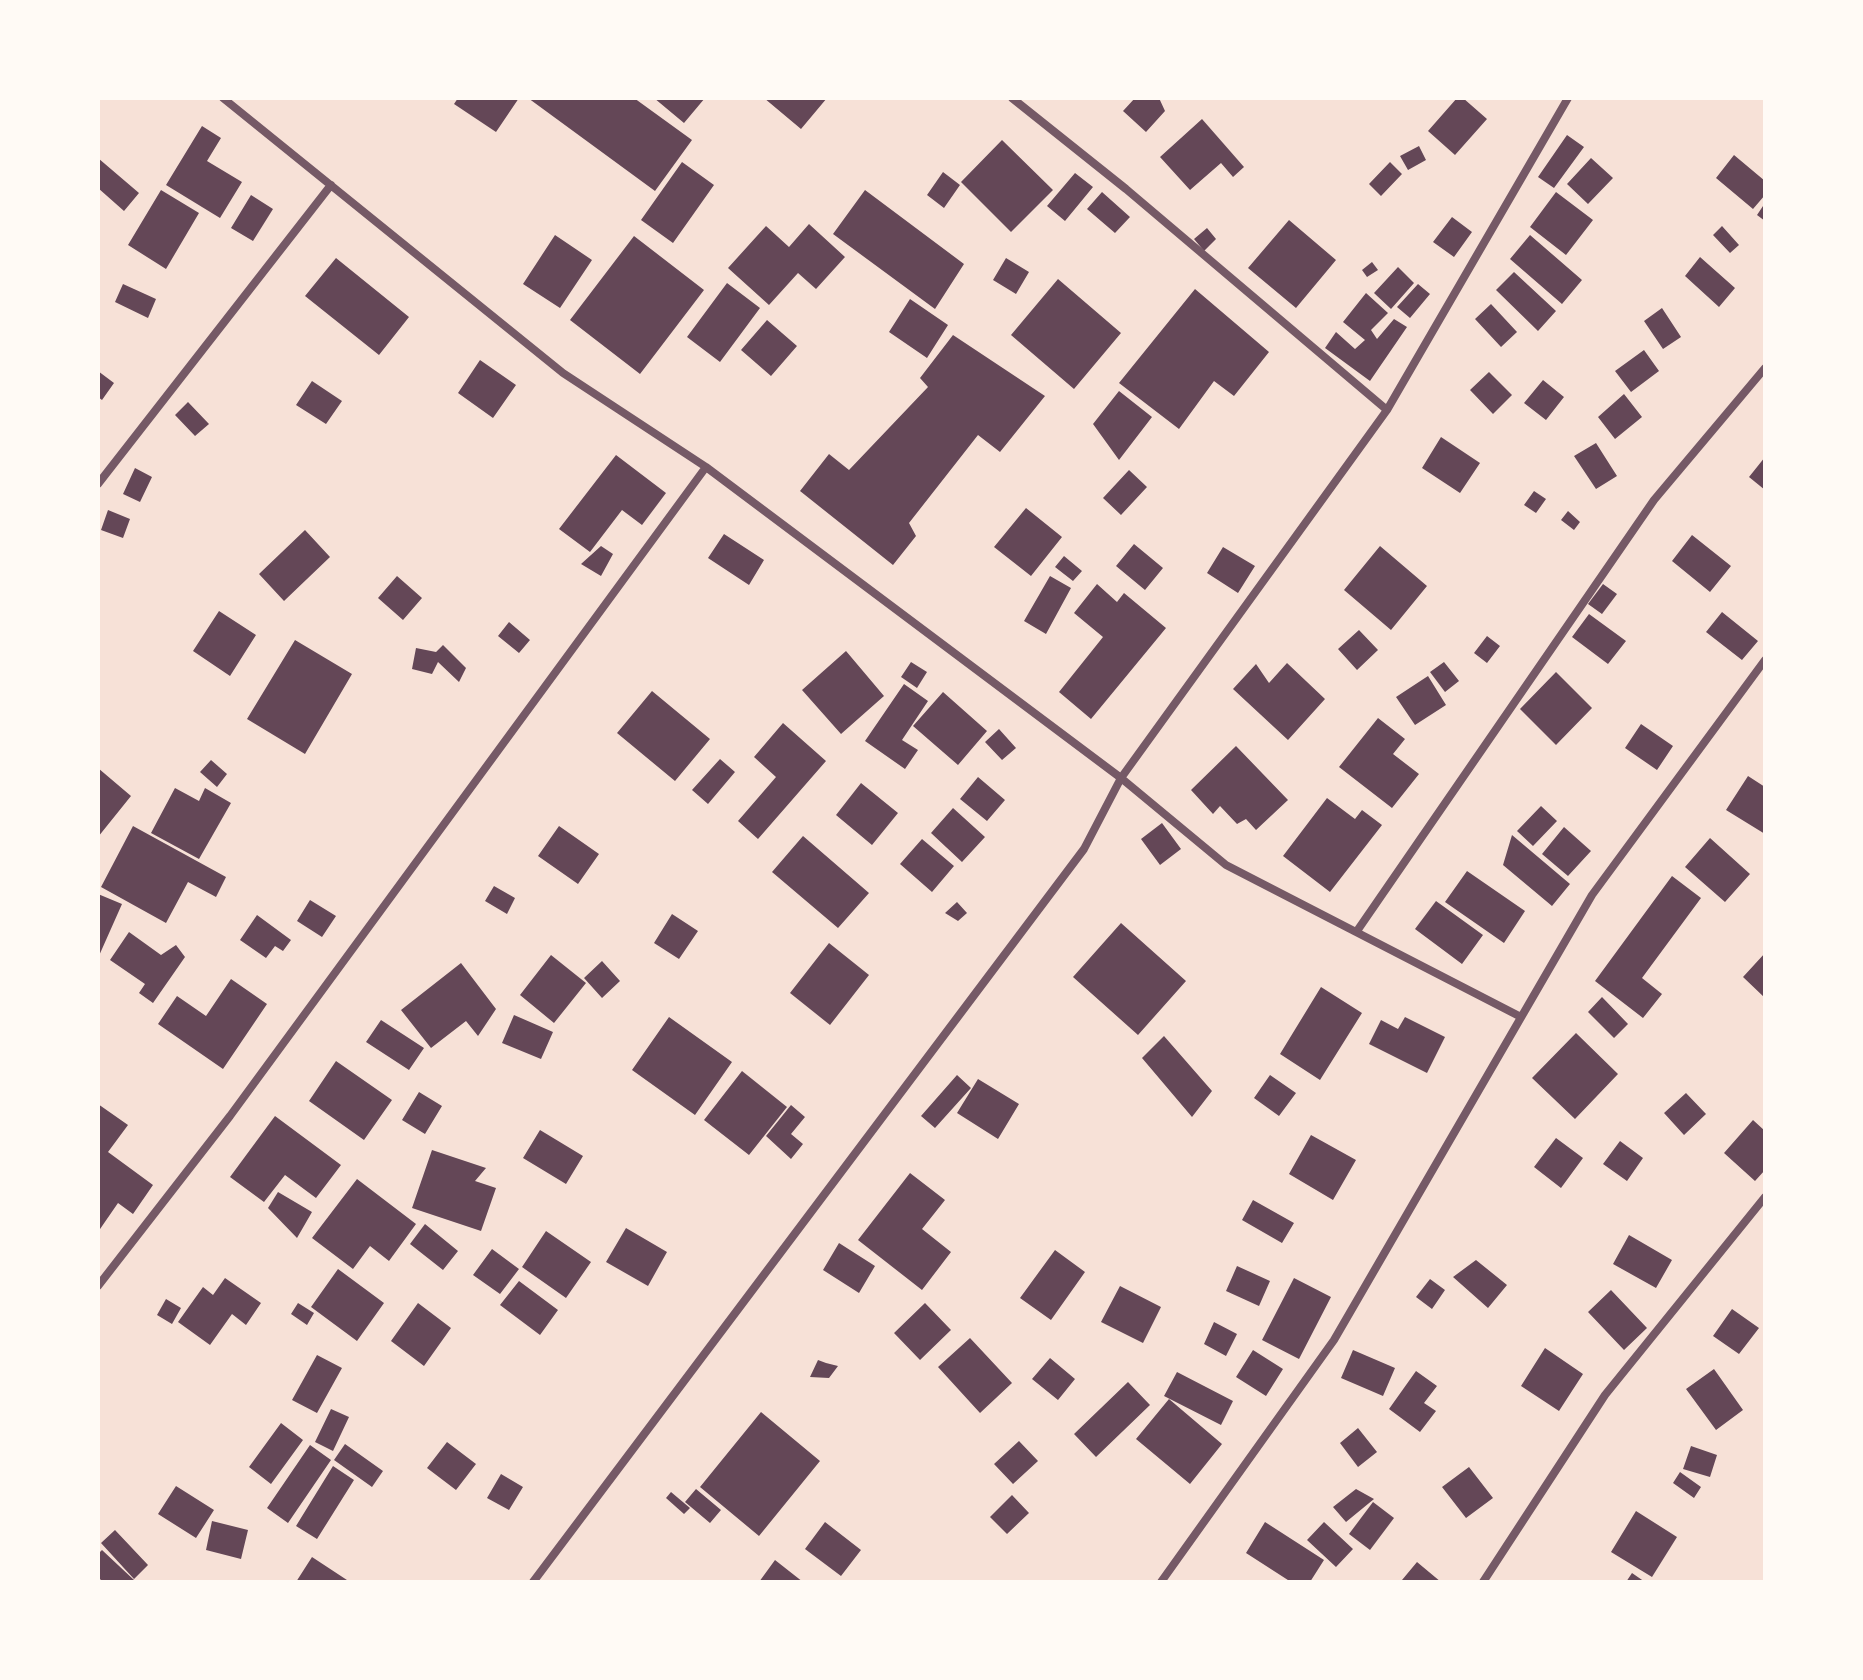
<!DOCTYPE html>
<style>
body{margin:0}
#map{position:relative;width:1863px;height:1680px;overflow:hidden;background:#f7e1d7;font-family:"Work Sans",sans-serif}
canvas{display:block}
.frame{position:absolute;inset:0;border:100px solid #fffaf5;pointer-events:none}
</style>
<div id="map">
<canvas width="1863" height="1680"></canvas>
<div class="frame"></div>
</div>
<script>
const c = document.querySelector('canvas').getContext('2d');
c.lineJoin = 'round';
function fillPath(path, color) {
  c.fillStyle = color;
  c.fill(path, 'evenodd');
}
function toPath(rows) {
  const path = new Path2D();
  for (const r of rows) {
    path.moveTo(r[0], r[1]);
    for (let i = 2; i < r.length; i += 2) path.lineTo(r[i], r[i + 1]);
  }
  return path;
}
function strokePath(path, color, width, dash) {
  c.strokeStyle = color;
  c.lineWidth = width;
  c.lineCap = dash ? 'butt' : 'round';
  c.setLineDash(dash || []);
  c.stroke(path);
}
const building = toPath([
 [458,98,519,98,496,132,454,104],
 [528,98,634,98,692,140,655,191],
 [654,98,705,98,684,123],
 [764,98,827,98,801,129],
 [1135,98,1159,98,1165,111,1146,132,1123,111],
 [1457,98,1463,98,1487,119,1455,155,1428,131],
 [1202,119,1244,167,1233,177,1221,163,1190,190,1160,157],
 [202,126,221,138,207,161,242,182,220,218,166,185],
 [1567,135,1584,147,1554,188,1538,177],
 [1002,140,1053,190,1011,232,961,182],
 [1419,146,1426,160,1408,170,1400,156],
 [1734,155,1765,181,1765,195,1753,209,1716,178],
 [98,158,139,193,124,211,98,188],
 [1591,158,1613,178,1588,204,1567,184],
 [682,162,714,185,673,243,641,220],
 [1390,162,1402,174,1381,196,1369,184],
 [943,172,960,185,944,208,927,195],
 [1075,173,1093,187,1065,221,1047,206],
 [161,190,199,213,166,269,128,245],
 [865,190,964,264,935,309,833,234],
 [1102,192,1130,217,1115,233,1087,209],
 [1556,192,1593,220,1566,255,1530,227],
 [251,195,273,209,253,241,231,228],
 [1765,203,1765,221,1757,215],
 [1452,217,1472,232,1454,257,1433,242],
 [1289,220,1336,260,1296,308,1248,268],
 [809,224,845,257,816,289,798,273,769,305,728,268,766,226,789,247],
 [1722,226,1739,245,1730,253,1713,235],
 [1207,228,1216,239,1204,251,1194,239],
 [555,235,592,260,560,308,523,284],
 [1530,235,1582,280,1562,304,1510,259],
 [634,236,704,290,640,374,570,320],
 [1700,257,1735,288,1719,307,1685,276],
 [336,258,409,317,379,355,305,296],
 [1006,258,1029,272,1016,294,993,280],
 [1372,262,1378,270,1367,277,1362,270],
 [1398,267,1414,283,1391,309,1374,293],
 [1514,272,1556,311,1538,331,1496,290],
 [1058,279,1121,333,1074,389,1011,335],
 [727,283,760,308,720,362,687,337],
 [123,284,156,299,148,318,115,302],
 [1418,284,1430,294,1410,318,1397,307],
 [1195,289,1269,352,1234,396,1214,381,1179,429,1119,383],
 [1366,293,1388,313,1371,330,1377,339,1394,319,1407,327,1370,381,1325,348,1336,332,1355,349,1365,340,1343,322],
 [910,299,948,325,927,358,889,332],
 [1491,304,1517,332,1501,347,1475,319],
 [1662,308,1681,337,1663,349,1644,321],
 [767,320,797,346,771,376,741,350],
 [953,335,1045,396,1000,452,978,435,909,523,916,536,893,565,800,491,829,454,849,470,928,387,920,378],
 [1644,350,1659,371,1631,392,1615,371],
 [480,360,516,385,493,418,458,393],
 [98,371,114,383,102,400,98,397],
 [1489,372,1512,395,1493,414,1470,390],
 [1543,380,1564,397,1546,420,1524,403],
 [312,381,342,401,326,424,296,405],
 [1119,391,1152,417,1119,460,1093,424],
 [1624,394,1642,417,1615,439,1598,417],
 [188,402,209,424,195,436,175,415],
 [1441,437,1480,463,1460,493,1422,468],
 [1596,443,1617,476,1596,489,1574,456],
 [616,455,666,493,642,525,622,510,590,552,559,529],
 [1765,457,1765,490,1749,477],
 [135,468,152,477,140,502,123,494],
 [1129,470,1147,487,1121,515,1103,498],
 [1534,491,1546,499,1536,513,1524,505],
 [1026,508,1062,537,1031,576,994,547],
 [108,510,130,519,123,538,101,530],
 [1568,511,1580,522,1574,530,1561,520],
 [305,530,330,557,284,601,259,574],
 [724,534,764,560,749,585,708,558],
 [1692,535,1731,566,1710,592,1672,561],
 [1134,544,1163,568,1145,590,1116,566],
 [601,546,613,554,601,576,581,564],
 [1380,546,1427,586,1391,630,1344,590],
 [1223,547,1255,566,1238,593,1207,573],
 [1064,556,1082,571,1073,581,1055,567],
 [397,576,422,598,403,620,378,598],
 [1050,576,1071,588,1046,634,1024,621],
 [1097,584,1117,602,1124,593,1166,628,1091,719,1059,692,1103,637,1074,613],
 [1603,584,1617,594,1602,614,1588,604],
 [219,611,256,635,230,676,193,651],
 [1722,612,1758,641,1742,660,1706,632],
 [1589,614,1626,641,1608,664,1572,637],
 [509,622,530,640,519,653,498,636],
 [1359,630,1378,650,1357,670,1338,649],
 [1487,636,1500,646,1487,663,1474,653],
 [295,640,352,674,305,754,247,719],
 [443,645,466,668,459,682,438,662,432,674,412,669,416,648,436,652],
 [846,651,884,696,841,734,802,690],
 [911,662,927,672,917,688,901,677],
 [1444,662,1459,681,1445,692,1430,672],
 [1287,663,1325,699,1288,740,1233,689,1256,664,1269,683],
 [1556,672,1592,708,1556,745,1520,709],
 [1428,676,1446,705,1415,725,1396,697],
 [904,684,928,701,902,740,918,750,905,769,865,741],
 [652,691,710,739,675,781,617,733],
 [943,692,987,731,958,765,913,726],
 [1378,718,1405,739,1393,754,1419,774,1392,808,1339,767],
 [783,723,826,761,758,839,738,821,776,777,754,757],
 [1641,724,1673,746,1657,770,1625,748],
 [999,729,1016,748,1002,760,985,742],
 [1236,746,1288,800,1256,830,1246,819,1237,824,1220,806,1213,814,1191,790],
 [720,759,735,772,708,804,692,790],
 [211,760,227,774,217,787,200,772],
 [98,768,131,796,98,837],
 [1748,776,1765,787,1765,834,1726,810],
 [978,777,1005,800,987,821,960,799],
 [861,783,898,813,872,845,836,815],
 [175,788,199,801,205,788,231,803,199,859,151,833],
 [1327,798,1355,819,1362,810,1382,825,1330,892,1283,856],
 [1541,806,1557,821,1533,846,1517,831],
 [953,808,985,837,962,862,931,833],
 [1162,823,1181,849,1160,865,1141,839],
 [133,826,226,877,216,897,188,882,166,923,101,887],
 [559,826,599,854,578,884,538,856],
 [1564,827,1591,851,1568,876,1542,854],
 [1512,835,1570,884,1552,906,1503,865],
 [803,836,869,893,838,928,772,872],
 [1710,838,1750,874,1725,902,1685,867],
 [922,839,954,866,932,892,900,864],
 [1467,871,1525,911,1504,943,1445,902],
 [1672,876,1701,898,1642,978,1662,994,1643,1018,1595,981],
 [494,886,515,898,507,914,485,901],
 [98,894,122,904,98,958],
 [310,900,336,916,322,937,297,921],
 [1436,901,1483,935,1462,964,1415,929],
 [957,902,967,913,958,921,945,913],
 [672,914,698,931,679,959,654,943],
 [257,915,291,940,283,951,275,946,266,958,240,940],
 [1121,923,1186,981,1138,1035,1073,977],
 [129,932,161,955,176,945,185,957,153,1003,139,993,145,984,110,960],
 [829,943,869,975,830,1025,790,993],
 [1765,953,1765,998,1743,977],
 [551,955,586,983,554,1023,520,995],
 [602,961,620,981,602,998,584,978],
 [461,963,496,1009,478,1036,466,1021,431,1048,401,1010],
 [231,979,267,1004,223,1069,158,1024,177,996,206,1016],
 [1321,987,1362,1013,1320,1080,1280,1054],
 [1602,997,1628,1024,1614,1038,1588,1012],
 [514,1015,553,1032,541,1059,502,1043],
 [669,1017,732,1062,695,1115,632,1070],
 [1405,1017,1445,1037,1427,1073,1369,1044,1381,1020,1398,1029],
 [381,1020,424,1048,409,1070,366,1042],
 [1576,1033,1618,1074,1575,1119,1532,1078],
 [1164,1036,1212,1091,1192,1117,1142,1058],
 [336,1061,392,1100,364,1140,309,1101],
 [742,1071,787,1107,749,1155,704,1120],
 [957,1075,971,1088,935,1128,921,1116],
 [1270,1075,1296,1093,1279,1116,1254,1098],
 [978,1079,1019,1104,998,1139,957,1113],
 [419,1092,442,1106,425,1134,402,1120],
 [1686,1093,1706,1114,1684,1135,1664,1113],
 [98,1104,128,1125,108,1152,153,1185,133,1214,118,1203,98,1232],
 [791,1105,805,1117,791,1134,803,1144,791,1159,766,1136],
 [275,1116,341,1165,316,1198,285,1175,264,1202,230,1177],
 [1753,1120,1765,1131,1765,1170,1755,1181,1724,1153],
 [540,1130,583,1156,566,1184,523,1158],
 [1311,1135,1356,1160,1333,1200,1289,1174],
 [1556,1138,1583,1158,1561,1188,1534,1167],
 [1620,1141,1643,1158,1627,1181,1603,1164],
 [432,1150,486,1168,475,1181,496,1188,481,1231,412,1208],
 [910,1173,945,1200,922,1229,951,1252,922,1290,858,1240],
 [357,1179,416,1224,389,1261,370,1246,353,1269,312,1238],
 [278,1192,312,1212,297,1238,268,1208],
 [1253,1200,1294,1223,1282,1243,1242,1220],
 [425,1224,458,1251,443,1270,410,1244],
 [626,1228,667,1252,648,1286,606,1262],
 [546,1231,591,1262,566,1298,522,1267],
 [1629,1235,1672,1260,1656,1288,1613,1264],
 [839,1243,875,1266,859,1293,823,1270],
 [492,1249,519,1269,500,1294,473,1275],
 [1055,1250,1085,1272,1051,1320,1020,1298],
 [1476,1260,1507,1285,1488,1308,1453,1277],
 [1237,1266,1270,1281,1259,1306,1226,1291],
 [338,1269,384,1303,357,1341,311,1307],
 [225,1278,261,1303,246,1325,232,1314,210,1345,178,1322,203,1287,213,1295],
 [1294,1278,1331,1297,1299,1359,1262,1340],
 [1430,1279,1445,1290,1432,1309,1416,1297],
 [519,1281,558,1310,540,1335,500,1305],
 [1120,1286,1161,1307,1143,1343,1101,1322],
 [1611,1290,1647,1328,1624,1350,1588,1312],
 [166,1299,181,1308,172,1324,157,1315],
 [298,1303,314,1313,307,1325,291,1314],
 [418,1303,451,1328,424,1366,391,1341],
 [925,1303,951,1330,920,1360,894,1333],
 [1732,1309,1759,1328,1739,1354,1713,1336],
 [1214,1322,1237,1334,1226,1356,1204,1344],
 [970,1338,1012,1383,980,1413,938,1367],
 [1545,1348,1583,1374,1559,1411,1521,1386],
 [1253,1350,1283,1369,1266,1396,1236,1377],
 [1353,1350,1395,1368,1383,1396,1341,1378],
 [317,1355,342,1368,317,1413,292,1400],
 [1050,1358,1075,1379,1058,1400,1032,1379],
 [818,1360,826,1363,838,1366,829,1378,810,1377],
 [1714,1369,1743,1410,1716,1430,1686,1389],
 [1416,1371,1437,1386,1424,1403,1436,1411,1420,1432,1389,1409],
 [1177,1372,1233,1401,1221,1425,1164,1396],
 [1128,1382,1150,1405,1096,1457,1074,1434],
 [1169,1399,1222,1444,1190,1484,1136,1439],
 [331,1409,349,1417,333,1451,315,1442],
 [761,1412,820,1461,759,1536,700,1487],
 [281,1423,303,1440,271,1484,249,1467],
 [1358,1428,1377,1452,1358,1467,1340,1443],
 [1019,1441,1038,1461,1013,1484,994,1464],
 [447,1442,476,1464,456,1490,427,1468],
 [345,1444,383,1471,372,1487,334,1460],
 [310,1445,331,1460,288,1523,267,1508],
 [1691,1446,1717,1455,1710,1477,1683,1469],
 [333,1466,354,1480,317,1539,296,1526],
 [1469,1467,1493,1498,1466,1518,1442,1487],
 [1680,1472,1701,1487,1694,1498,1673,1483],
 [501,1474,523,1487,509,1510,487,1498],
 [176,1486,214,1510,196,1538,158,1514],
 [696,1489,721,1510,710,1523,685,1502],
 [1356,1489,1374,1499,1346,1522,1333,1507],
 [671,1492,690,1508,684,1514,666,1498],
 [1012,1495,1029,1513,1007,1534,990,1517],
 [1373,1502,1394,1518,1370,1550,1349,1534],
 [1636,1511,1677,1537,1652,1577,1611,1552],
 [212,1521,248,1530,241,1559,206,1550],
 [825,1522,861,1550,841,1576,805,1549],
 [1265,1522,1324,1560,1310,1582,1291,1582,1246,1553],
 [1324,1522,1353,1549,1336,1567,1307,1540],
 [115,1530,148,1565,134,1579,101,1543],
 [102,1550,134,1580,132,1582,103,1582,98,1577,98,1554],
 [312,1557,350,1582,296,1582],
 [775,1560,803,1582,759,1582],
 [1417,1562,1441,1582,1404,1582,1402,1580],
 [1632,1573,1645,1582,1626,1582]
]);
const minor = toPath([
 [223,98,563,373,706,467,1121,778,1226,865,1521,1017],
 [1012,98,1126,189,1387,410],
 [98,484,331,185],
 [1357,931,1654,500,1765,368],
 [98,1286,230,1116,706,467],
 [533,1582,1084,849,1121,778,1387,410,1568,98],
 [1161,1582,1334,1340,1592,895,1765,660],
 [1483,1582,1605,1395,1765,1197]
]);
fillPath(building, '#644757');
strokePath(minor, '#755966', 8);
</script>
